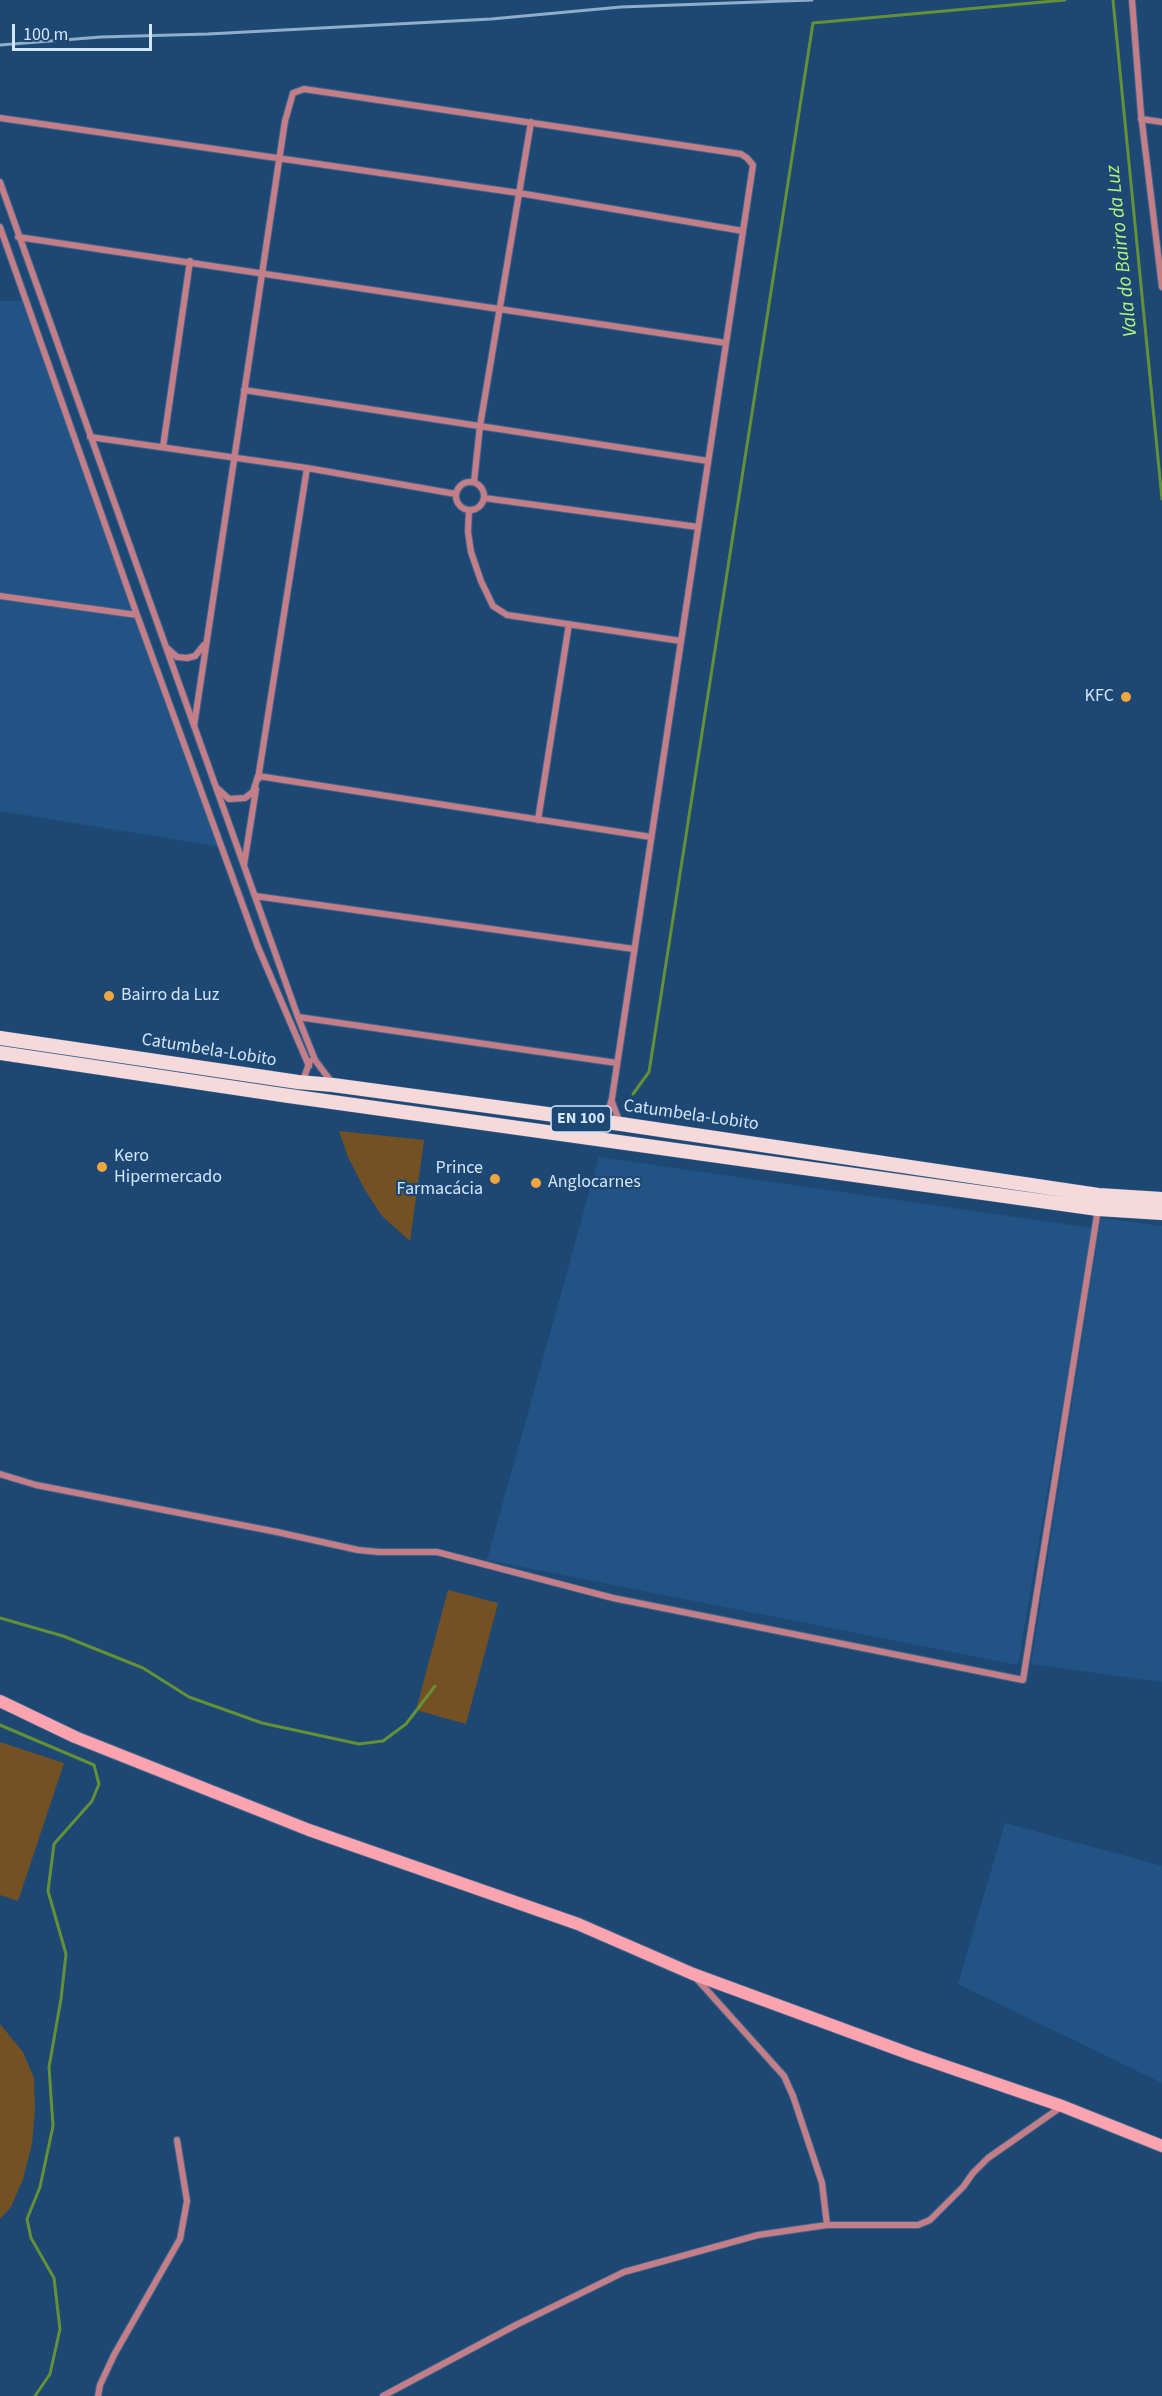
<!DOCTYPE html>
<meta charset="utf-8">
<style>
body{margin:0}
#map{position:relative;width:1162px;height:2396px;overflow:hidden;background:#1e4874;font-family:"Source Sans 3",sans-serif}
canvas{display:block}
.scale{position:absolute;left:12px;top:24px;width:140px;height:27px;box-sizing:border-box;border:3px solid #d2e5fa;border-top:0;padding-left:8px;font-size:18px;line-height:21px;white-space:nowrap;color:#d2e5fa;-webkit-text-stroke:4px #1e4874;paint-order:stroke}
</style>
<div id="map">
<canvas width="1162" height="2396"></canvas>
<div class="scale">100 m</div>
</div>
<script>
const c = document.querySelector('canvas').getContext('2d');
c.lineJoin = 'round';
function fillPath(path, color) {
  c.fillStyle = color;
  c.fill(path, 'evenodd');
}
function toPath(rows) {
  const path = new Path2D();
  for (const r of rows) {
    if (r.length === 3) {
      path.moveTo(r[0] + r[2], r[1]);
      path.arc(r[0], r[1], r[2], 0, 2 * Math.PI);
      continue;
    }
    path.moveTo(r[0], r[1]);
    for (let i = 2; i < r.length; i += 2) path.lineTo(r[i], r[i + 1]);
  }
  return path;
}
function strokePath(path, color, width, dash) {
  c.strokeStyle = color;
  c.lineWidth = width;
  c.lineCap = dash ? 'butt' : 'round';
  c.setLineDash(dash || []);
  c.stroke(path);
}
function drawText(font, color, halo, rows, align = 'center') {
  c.font = font + ' "Source Sans 3",sans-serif';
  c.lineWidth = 4.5;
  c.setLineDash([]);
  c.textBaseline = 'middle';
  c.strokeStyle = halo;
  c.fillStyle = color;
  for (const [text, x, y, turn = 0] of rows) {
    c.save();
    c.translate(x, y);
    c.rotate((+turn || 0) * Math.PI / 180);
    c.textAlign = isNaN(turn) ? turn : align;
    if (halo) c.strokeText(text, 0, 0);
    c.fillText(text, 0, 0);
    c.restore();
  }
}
const built = toPath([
 [0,301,26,301,222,847,0,811],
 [599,1157,1092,1228,1018,1665,487,1560],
 [1101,1218,1162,1226,1162,1682,1031,1664],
 [1005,1823,1162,1866,1162,2083,958,1984]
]);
const green = toPath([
 [339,1131,424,1140,410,1241,382,1216,365,1190,348,1157],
 [448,1590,498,1603,466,1724,416,1710],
 [0,1742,64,1763,18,1901,0,1895],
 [0,2024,23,2052,34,2078,35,2110,32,2144,23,2179,11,2207,0,2219]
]);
const stream = toPath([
 [1113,0,1162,499],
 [633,1094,649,1072,813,23,1065,0],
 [0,1618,63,1636,143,1668,189,1697,262,1723,359,1744,383,1741,406,1724,435,1686],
 [0,1725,94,1765,99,1784,92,1801,54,1844,48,1891,66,1954,61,1999,49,2067,53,2126,40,2187,27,2219,31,2238,54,2278,60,2329,50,2374,35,2396]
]);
const street = toPath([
 [1132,0,1141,114,1162,287],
 [0,118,519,193,743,231],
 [1141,119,1162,122],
 [0,182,298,1017,315,1060,333,1084],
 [0,227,137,615,258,947,309,1066],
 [18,237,726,343],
 [244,390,708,461],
 [90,437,307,468,456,494],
 [163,447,190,261],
 [474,482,480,426,531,122],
 [470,496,14],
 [484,498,698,527],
 [469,510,468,532,471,552,481,581,493,606,507,615,681,641],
 [0,596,137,615],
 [167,648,177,657,187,658,195,656,204,645],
 [194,726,285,121,293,93,304,89,741,154,747,158,753,165,612,1098,609,1109,600,1121],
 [258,779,307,468],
 [218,789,229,799,245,798,253,792,258,776,651,837],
 [538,820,569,624],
 [244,865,256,789],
 [255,896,634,949],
 [298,1017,617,1063],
 [302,1083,310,1061],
 [612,1102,620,1123],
 [0,1474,36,1485,277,1532,358,1550,379,1552,437,1552,613,1598,1023,1680,1098,1209],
 [696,1978,784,2076,793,2096,822,2183,827,2225],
 [98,2396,100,2385,114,2355,180,2239,187,2201,177,2140],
 [383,2396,516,2325,624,2272,758,2235,827,2225,918,2225,930,2220,963,2187,973,2173,988,2158,1061,2107]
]);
const secondary = toPath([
 [0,1701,75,1737,309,1830,578,1924,693,1974,913,2055,1062,2106,1162,2146]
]);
const primary = toPath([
 [0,1038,298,1082,333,1085,621,1124,1098,1195,1162,1199],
 [0,1053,289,1096,1098,1209,1162,1213]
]);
const rail = toPath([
 [0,45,101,37,208,34,491,19,621,7,812,0]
]);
const markers = [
 [1126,697,6,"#f0a63e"],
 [109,996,6,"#f0a63e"],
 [102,1167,6,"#f0a63e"],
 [495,1179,6,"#f0a63e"],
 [536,1183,6,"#f0a63e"]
];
const shields = [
 [581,1119,60]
];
const shieldNames = [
 ["EN 100",581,1119]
];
const poiNames = [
 ["KFC",1114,697,"right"],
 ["Bairro da Luz",121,996],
 ["Kero",114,1157],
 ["Hipermercado",114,1178],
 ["Prince",483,1169,"right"],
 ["Farmacácia",483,1190,"right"],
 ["Anglocarnes",548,1183]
];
const streetNames = [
 ["Catumbela-Lobito",209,1051,9],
 ["Catumbela-Lobito",691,1116,8]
];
const waterNames = [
 ["Vala do Bairro da Luz",1123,251,-96]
];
fillPath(built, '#225385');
fillPath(green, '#745122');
strokePath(stream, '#649135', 3);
strokePath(street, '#3e648c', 8);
strokePath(secondary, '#3e648c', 14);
strokePath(primary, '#3e648c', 15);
strokePath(street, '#c37e87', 6);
strokePath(secondary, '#fba3ae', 12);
strokePath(primary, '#f6d9db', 14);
strokePath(rail, '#91adca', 3);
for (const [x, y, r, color] of markers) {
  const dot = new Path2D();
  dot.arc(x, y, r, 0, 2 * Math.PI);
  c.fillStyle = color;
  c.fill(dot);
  strokePath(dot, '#1e4874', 2);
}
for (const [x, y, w] of shields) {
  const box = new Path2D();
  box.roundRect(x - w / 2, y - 13, w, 26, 4.5);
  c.fillStyle = '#1e4874';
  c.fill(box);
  strokePath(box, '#d2e5fa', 1.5);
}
drawText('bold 16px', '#d2e5fa', null, shieldNames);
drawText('18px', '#d2e5fa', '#1e4874', poiNames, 'left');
drawText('18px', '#d2e5fa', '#1e4874', streetNames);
drawText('italic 20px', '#b5f37c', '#1e4874', waterNames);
</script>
